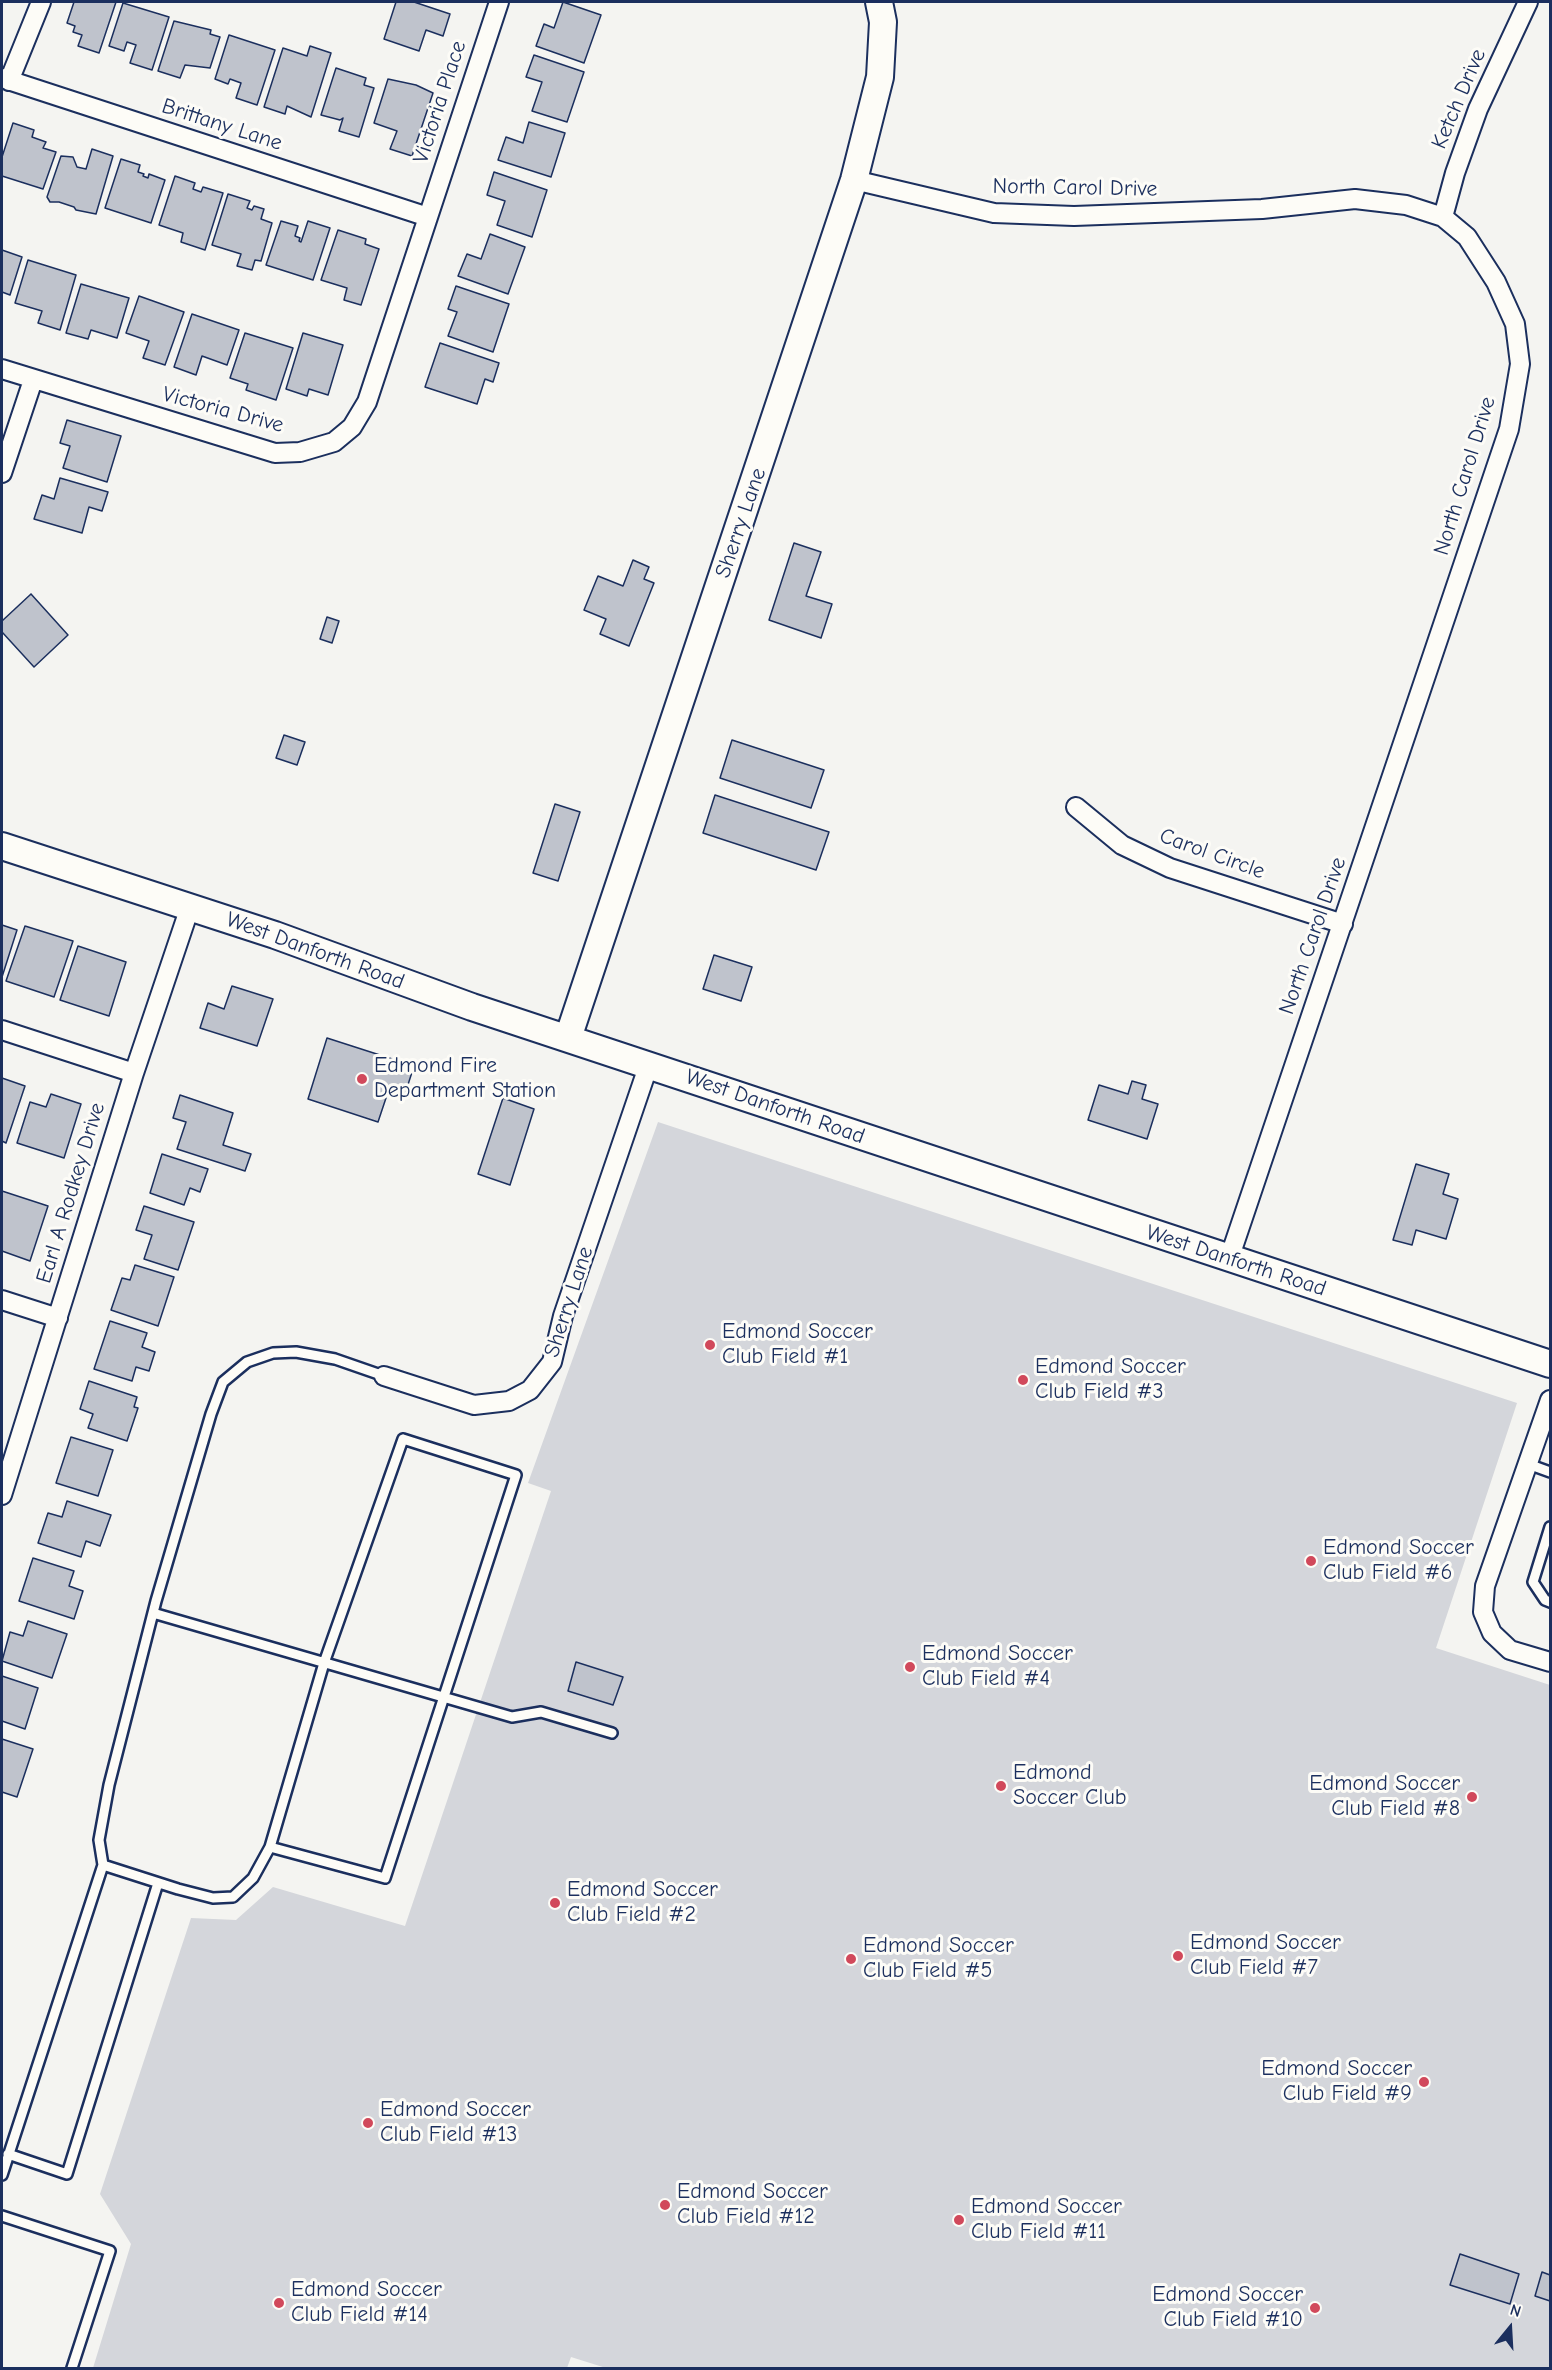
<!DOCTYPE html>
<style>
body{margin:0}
#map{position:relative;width:1552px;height:2370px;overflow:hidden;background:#f4f4f1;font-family:"Comic Neue",sans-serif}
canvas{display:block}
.frame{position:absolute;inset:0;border:3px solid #1b2f5e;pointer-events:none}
.north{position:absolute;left:1480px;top:2298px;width:60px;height:60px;-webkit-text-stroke:4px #fdfcf7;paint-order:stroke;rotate:18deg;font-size:16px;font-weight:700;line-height:24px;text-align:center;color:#1b2f5e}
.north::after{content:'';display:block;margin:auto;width:21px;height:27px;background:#1b2f5e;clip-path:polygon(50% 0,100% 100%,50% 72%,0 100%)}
</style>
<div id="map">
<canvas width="1552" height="2370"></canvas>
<div class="frame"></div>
<div class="north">N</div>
</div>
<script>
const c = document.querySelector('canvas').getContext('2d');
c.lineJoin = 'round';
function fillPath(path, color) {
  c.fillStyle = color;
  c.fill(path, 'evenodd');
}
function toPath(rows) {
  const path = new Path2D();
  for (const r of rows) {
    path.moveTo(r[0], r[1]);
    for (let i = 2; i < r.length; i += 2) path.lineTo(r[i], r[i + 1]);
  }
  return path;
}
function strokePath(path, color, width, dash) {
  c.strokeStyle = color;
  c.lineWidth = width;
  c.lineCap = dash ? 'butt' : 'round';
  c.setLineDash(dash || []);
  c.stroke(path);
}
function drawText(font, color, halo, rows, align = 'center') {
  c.font = font + ' "Comic Neue",sans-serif';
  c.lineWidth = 6;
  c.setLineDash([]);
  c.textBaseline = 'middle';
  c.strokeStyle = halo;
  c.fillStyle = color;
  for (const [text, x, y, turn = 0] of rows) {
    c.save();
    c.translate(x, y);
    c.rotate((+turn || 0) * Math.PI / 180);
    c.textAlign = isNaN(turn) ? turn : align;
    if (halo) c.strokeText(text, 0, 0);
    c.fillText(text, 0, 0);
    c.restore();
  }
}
const green = toPath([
 [658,1122,1517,1403,1436,1648,1550,1685,1550,2368,606,2368,571,2357,567,2368,93,2368,131,2244,100,2194,191,1918,236,1920,273,1887,405,1926,551,1491,528,1483]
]);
const building = toPath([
 [74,2,116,2,99,53,78,46,82,35,73,32,75,26,67,23,74,2],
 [396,2,414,2,450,14,443,36,426,30,419,51,384,39,396,2],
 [563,2,601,15,584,63,536,46,544,24,554,28,563,2],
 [123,3,169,17,152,70,130,63,136,45,127,42,124,51,109,46,123,3],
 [174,21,211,30,210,34,220,37,210,68,185,65,180,78,158,71,174,21],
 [229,35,275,50,257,105,236,98,241,83,230,79,228,84,215,79,229,35],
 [310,46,331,53,311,117,287,106,285,114,264,107,283,48,307,56,310,46],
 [534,55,584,72,567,122,532,111,542,82,526,77,534,55],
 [336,68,366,78,364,85,374,88,359,137,339,131,343,118,340,120,321,115,336,68],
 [388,79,416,85,433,93,412,156,390,149,397,131,374,123,388,79],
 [529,122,565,133,551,177,498,160,506,137,523,143,529,122],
 [13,123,34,130,32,137,46,142,43,148,56,152,43,189,2,176,2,157,13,123],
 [92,149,113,156,96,214,76,210,74,207,59,202,50,202,47,197,61,156,73,157,77,167,86,169,92,149],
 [121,159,140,165,138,172,144,174,143,176,148,178,149,174,165,180,151,223,105,208,121,159],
 [494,172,547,190,532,237,497,225,505,201,487,195,494,172],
 [175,176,195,183,193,189,201,192,203,187,223,193,205,250,181,242,183,233,159,225,175,176],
 [228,194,250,201,247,208,252,210,254,206,264,209,261,219,272,223,261,261,255,260,252,270,237,266,241,254,212,245,228,194],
 [281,221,298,226,295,236,300,238,299,241,301,242,308,221,330,228,313,280,266,265,281,221],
 [338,230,366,239,365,244,379,249,361,305,344,300,347,288,321,280,338,230],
 [490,234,525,247,508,294,458,276,467,254,481,259,490,234],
 [2,250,22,257,10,295,2,292,2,250],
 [28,260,76,275,60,330,38,323,42,311,15,303,28,260],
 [81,284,129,298,117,338,91,330,88,339,66,333,81,284],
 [456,286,509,304,493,352,448,336,457,312,448,309,456,286],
 [139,296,184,312,165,365,143,358,149,341,126,333,139,296],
 [192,314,239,330,227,365,202,356,196,375,174,367,192,314],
 [245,333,293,348,276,400,246,390,248,384,230,378,245,333],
 [303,333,343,345,328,395,309,389,307,396,286,389,303,333],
 [440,343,499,363,493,382,485,379,477,404,425,387,440,343],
 [67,420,121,436,107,482,63,468,70,446,60,443,67,420],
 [60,478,108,492,102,511,89,507,82,533,34,519,42,495,54,499,60,478],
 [794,543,821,552,806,596,832,604,821,638,769,620,794,543],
 [633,560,649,567,644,579,654,583,629,646,600,634,606,619,584,610,598,576,623,586,633,560],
 [31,594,68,635,34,667,2,632,2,621,31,594],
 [327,617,339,621,332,643,320,639,327,617],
 [284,735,305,742,297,765,276,758,284,735],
 [732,740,824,770,811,808,720,778,732,740],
 [715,795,829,832,816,870,703,833,715,795],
 [555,804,580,812,558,881,533,873,555,804],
 [2,925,17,930,2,977,2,925],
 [25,926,73,941,54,997,6,981,25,926],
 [78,946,126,962,109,1016,60,1000,78,946],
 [714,955,752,967,741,1001,703,989,714,955],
 [232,986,273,999,257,1046,200,1028,208,1003,224,1009,232,986],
 [327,1038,414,1066,404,1097,388,1092,378,1122,308,1099,327,1038],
 [2,1078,25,1086,6,1143,2,1141,2,1078],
 [1132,1081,1146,1085,1142,1099,1158,1104,1147,1139,1088,1120,1099,1085,1128,1094,1132,1081],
 [51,1094,81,1104,64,1158,17,1143,30,1102,46,1107,51,1094],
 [180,1095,233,1113,223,1145,251,1154,245,1171,177,1149,186,1122,173,1118,180,1095],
 [503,1098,534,1109,510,1185,478,1174,503,1098],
 [162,1154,208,1169,200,1192,190,1188,184,1205,150,1193,162,1154],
 [1416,1164,1449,1174,1443,1194,1458,1199,1446,1239,1416,1230,1412,1245,1393,1240,1416,1164],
 [2,1191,48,1206,30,1261,2,1251,2,1191],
 [144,1206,194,1222,178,1270,144,1259,152,1235,136,1230,144,1206],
 [135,1265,174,1277,158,1326,111,1310,122,1278,130,1280,135,1265],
 [110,1321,147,1333,142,1347,155,1352,149,1371,136,1367,132,1381,94,1369,110,1321],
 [89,1381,137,1397,134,1407,138,1408,127,1441,88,1428,93,1414,80,1409,89,1381],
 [71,1437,113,1450,98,1496,56,1483,71,1437],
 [67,1501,111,1515,100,1546,86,1541,81,1557,38,1543,48,1513,62,1517,67,1501],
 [33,1558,74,1571,69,1586,83,1591,74,1619,19,1601,33,1558],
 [28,1621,67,1634,52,1678,2,1661,10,1632,23,1636,28,1621],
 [576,1662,623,1677,613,1705,568,1691,576,1662],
 [2,1676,38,1688,25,1729,2,1721,2,1676],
 [2,1739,33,1749,17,1797,2,1792,2,1739],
 [1460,2254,1519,2274,1510,2304,1450,2285,1460,2254],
 [1542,2272,1550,2275,1550,2301,1535,2296,1542,2272]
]);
const lane = toPath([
 [403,1439,516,1475,385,1878,270,1847,324,1663,403,1439],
 [1528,1464,1550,1472],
 [1550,1527,1533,1582,1545,1600,1550,1602],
 [153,1613,512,1717,541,1712,612,1733],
 [103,1865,178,1889,213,1898,233,1897,253,1878,270,1847],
 [8,2154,67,2174,158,1883],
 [2,2175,103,1865,99,1840,109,1785,156,1601,211,1414,223,1382,247,1362,273,1353,296,1352,335,1359,384,1376],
 [2,2216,110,2251,72,2368]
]);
const street = toPath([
 [2,78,428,217],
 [9,81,41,2],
 [854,180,994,213,1074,216,1262,209,1355,199,1406,205,1443,217,1467,237,1496,282,1515,324,1520,364,1509,429,1229,1259],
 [1443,217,1455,173,1478,109,1528,2],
 [2,369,275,453,300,452,334,442,352,427,367,402,499,2],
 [2,473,33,380],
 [1076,807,1122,845,1170,868,1343,924],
 [2,1030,134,1073],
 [2,1300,58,1318],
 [384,1376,474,1405,509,1401,530,1390,552,1362,563,1316,649,1064],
 [1550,1400,1485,1586,1483,1612,1492,1633,1510,1650,1550,1662],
 [2,1495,134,1073,190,907]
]);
const secondary = toPath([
 [2,846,275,935,472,1007,1550,1364],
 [568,1038,854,180,880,77,883,22,879,2]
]);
const markers = [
 [362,1079,6,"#d1495b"],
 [710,1345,6,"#d1495b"],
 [1023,1380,6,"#d1495b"],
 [1311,1561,6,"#d1495b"],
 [910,1667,6,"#d1495b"],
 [1001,1786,6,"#d1495b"],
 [1472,1797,6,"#d1495b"],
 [555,1903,6,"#d1495b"],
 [1178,1956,6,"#d1495b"],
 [851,1959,6,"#d1495b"],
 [1424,2082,6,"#d1495b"],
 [368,2123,6,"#d1495b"],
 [665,2205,6,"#d1495b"],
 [959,2220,6,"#d1495b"],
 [279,2303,6,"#d1495b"],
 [1315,2308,6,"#d1495b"]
];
const streetNames = [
 ["Ketch Drive",1459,99,-67],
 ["Victoria Place",440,102,-72],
 ["Brittany Lane",222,125,18],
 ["North Carol Drive",1075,188,1],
 ["Victoria Drive",223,410,15],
 ["North Carol Drive",1465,476,-73],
 ["Sherry Lane",741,523,-71],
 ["Carol Circle",1212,854,20],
 ["North Carol Drive",1313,936,-71],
 ["West Danforth Road",315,951,20],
 ["West Danforth Road",775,1107,19],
 ["Earl A Rodkey Drive",71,1193,-73],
 ["West Danforth Road",1236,1261,18],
 ["Sherry Lane",569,1302,-72]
];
const poiNames = [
 ["Edmond Fire",374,1066],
 ["Department Station",374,1091],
 ["Edmond Soccer",722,1332],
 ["Club Field #1",722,1357],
 ["Edmond Soccer",1035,1367],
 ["Club Field #3",1035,1392],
 ["Edmond Soccer",1323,1548],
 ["Club Field #6",1323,1573],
 ["Edmond Soccer",922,1654],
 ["Club Field #4",922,1679],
 ["Edmond",1013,1773],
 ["Soccer Club",1013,1798],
 ["Edmond Soccer",1460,1784,"right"],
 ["Club Field #8",1460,1809,"right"],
 ["Edmond Soccer",567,1890],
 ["Club Field #2",567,1915],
 ["Edmond Soccer",1190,1943],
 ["Club Field #7",1190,1968],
 ["Edmond Soccer",863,1946],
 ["Club Field #5",863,1971],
 ["Edmond Soccer",1412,2069,"right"],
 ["Club Field #9",1412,2094,"right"],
 ["Edmond Soccer",380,2110],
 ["Club Field #13",380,2135],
 ["Edmond Soccer",677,2192],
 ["Club Field #12",677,2217],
 ["Edmond Soccer",971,2207],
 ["Club Field #11",971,2232],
 ["Edmond Soccer",291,2290],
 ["Club Field #14",291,2315],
 ["Edmond Soccer",1303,2295,"right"],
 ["Club Field #10",1303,2320,"right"]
];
fillPath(green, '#d4d6db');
fillPath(building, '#bfc3cc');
strokePath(building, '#1b2f5e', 1.5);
strokePath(lane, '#1b2f5e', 14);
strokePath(street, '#1b2f5e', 22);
strokePath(secondary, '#1b2f5e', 30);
strokePath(lane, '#fdfcf7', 9);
strokePath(street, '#fdfcf7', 18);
strokePath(secondary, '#fdfcf7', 26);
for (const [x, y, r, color] of markers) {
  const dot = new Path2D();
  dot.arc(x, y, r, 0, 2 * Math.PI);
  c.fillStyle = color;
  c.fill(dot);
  strokePath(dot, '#fdfcf7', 2);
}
drawText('22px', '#1b2f5e', '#fdfcf7', streetNames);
drawText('22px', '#1b2f5e', '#fdfcf7', poiNames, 'left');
</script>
